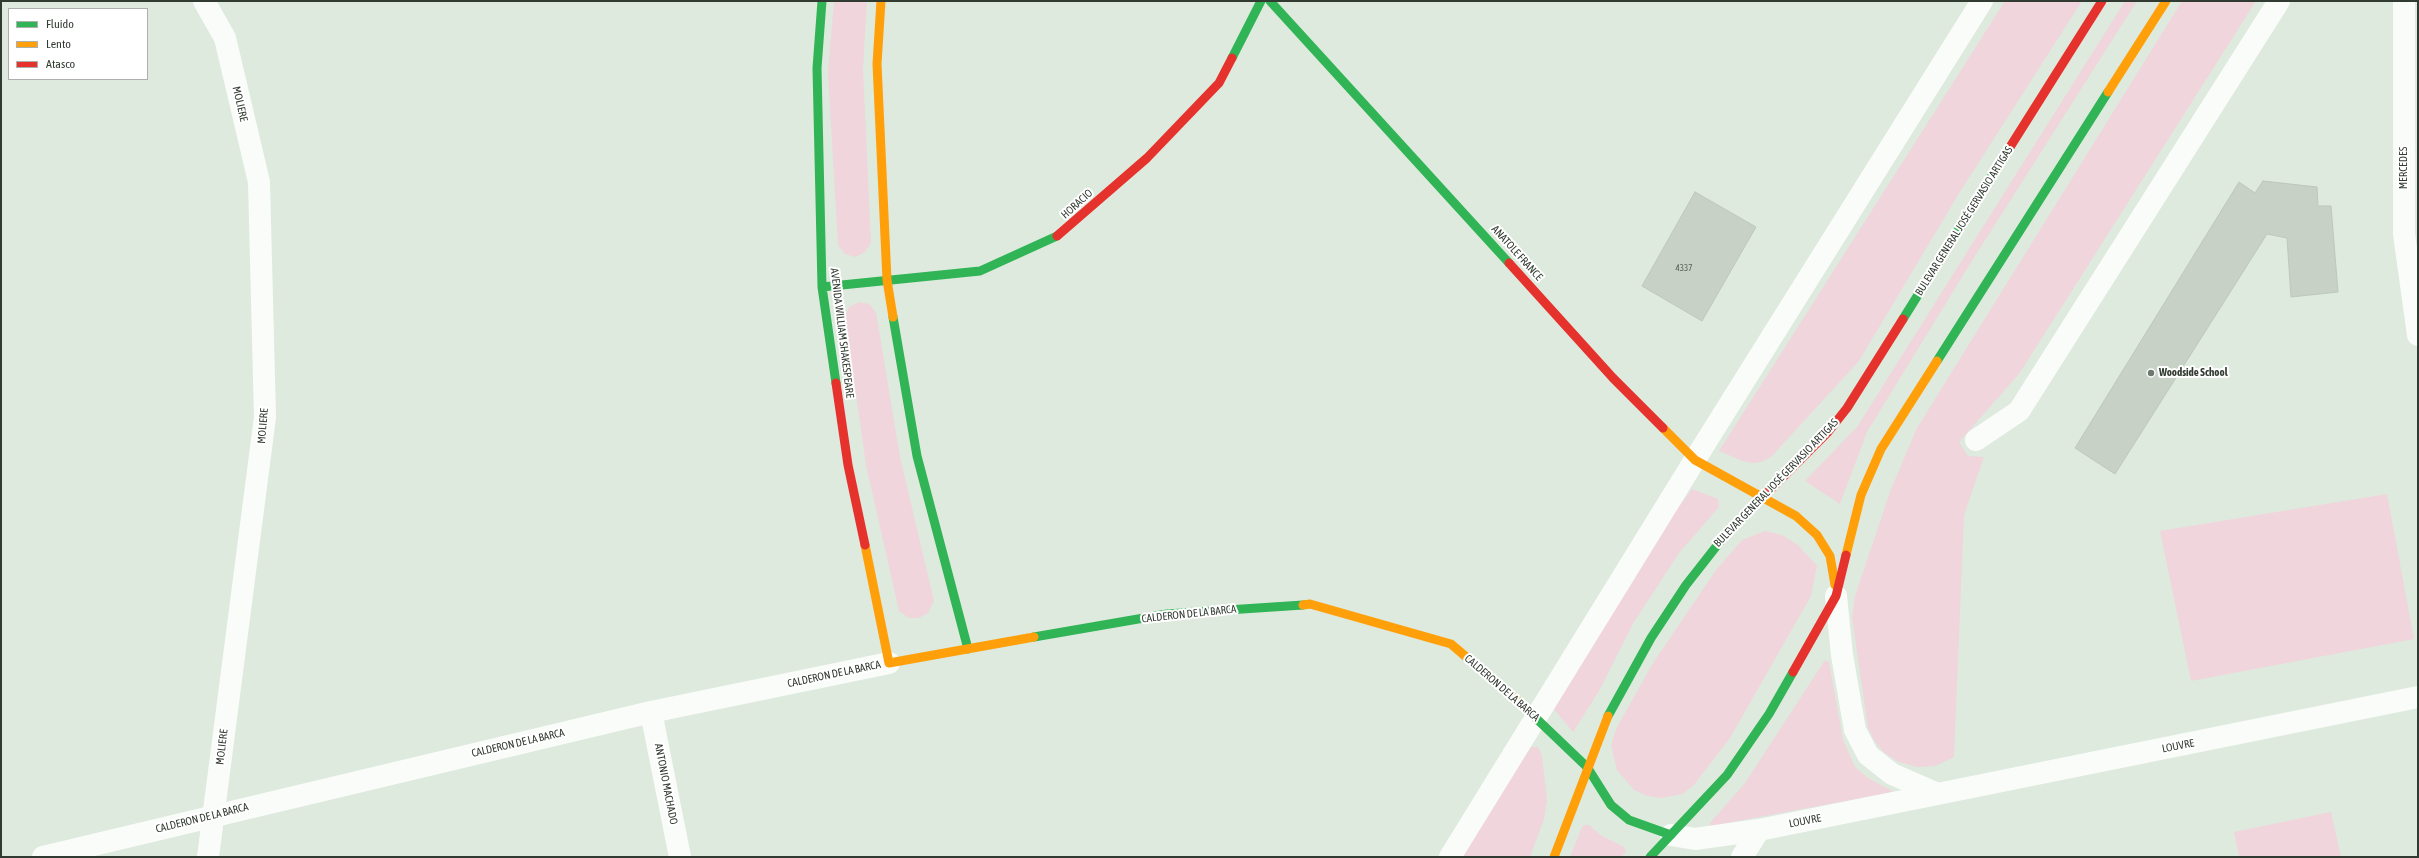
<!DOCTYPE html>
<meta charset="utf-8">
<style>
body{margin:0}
#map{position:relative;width:2419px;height:858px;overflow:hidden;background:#deeadd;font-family:"Asap Condensed",sans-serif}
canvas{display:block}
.frame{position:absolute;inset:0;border:2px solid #323b31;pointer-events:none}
.legend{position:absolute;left:8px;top:8px;width:140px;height:72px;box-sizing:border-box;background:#fff;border:1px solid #adb1ad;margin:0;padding:5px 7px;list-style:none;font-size:12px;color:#323b31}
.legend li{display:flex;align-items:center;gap:8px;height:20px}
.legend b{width:20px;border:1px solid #adb1ad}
</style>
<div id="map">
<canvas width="2419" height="858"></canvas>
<div class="frame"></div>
<ul class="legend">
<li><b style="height:5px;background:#30b455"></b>Fluido</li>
<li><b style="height:5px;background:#ff9f0a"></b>Lento</li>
<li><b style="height:5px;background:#e5322d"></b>Atasco</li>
</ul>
</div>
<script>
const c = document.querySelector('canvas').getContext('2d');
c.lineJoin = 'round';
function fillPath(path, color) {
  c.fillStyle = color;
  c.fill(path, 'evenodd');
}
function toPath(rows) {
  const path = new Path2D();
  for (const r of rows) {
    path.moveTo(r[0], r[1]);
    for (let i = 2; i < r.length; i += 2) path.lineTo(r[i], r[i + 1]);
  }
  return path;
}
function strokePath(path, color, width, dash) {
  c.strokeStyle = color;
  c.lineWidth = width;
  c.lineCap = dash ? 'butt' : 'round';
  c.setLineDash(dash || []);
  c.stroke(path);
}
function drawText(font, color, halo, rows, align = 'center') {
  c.font = font + ' "Asap Condensed",sans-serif';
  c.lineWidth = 4;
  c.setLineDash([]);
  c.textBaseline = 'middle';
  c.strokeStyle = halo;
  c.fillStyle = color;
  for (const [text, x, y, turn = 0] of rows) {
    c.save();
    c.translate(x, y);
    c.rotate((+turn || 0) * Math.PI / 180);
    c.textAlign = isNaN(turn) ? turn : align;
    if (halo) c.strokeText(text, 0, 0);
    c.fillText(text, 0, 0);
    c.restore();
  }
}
const green = toPath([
 [834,1,867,1,863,68,871,243,865,252,855,257,845,254,838,245,828,73],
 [2005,1,2082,1,1958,195,1859,361,1771,457,1761,462,1753,463,1743,461,1719,451],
 [2125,1,2137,1,1970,264,1867,432,1840,504,1805,481,1857,427],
 [2182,1,2256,1,2019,374,1959,442,1968,456,1984,457,1964,515,1954,757,1935,766,1917,767,1899,762,1885,753,1875,742,1868,728,1852,617,1855,596,1891,489,1917,428],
 [859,302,869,304,876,312,900,457,934,601,928,613,919,618,909,618,899,611,866,465,845,316,849,307],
 [1692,489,1718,499,1719,507,1679,553,1634,622,1599,691,1573,732,1550,705,1658,536],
 [2387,494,2414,639,2191,681,2160,531],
 [1765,531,1782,535,1798,545,1817,566,1811,596,1730,738,1693,786,1682,794,1662,798,1647,796,1634,790,1617,770,1611,745,1617,727,1653,663,1716,570,1742,540],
 [1825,660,1829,662,1843,740,1855,767,1868,778,1894,792,1710,826,1710,823,1745,783],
 [1529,747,1538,747,1542,756,1547,800,1544,819,1530,857,1460,857],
 [2331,812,2341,857,2239,857,2234,832],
 [1585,825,1589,825,1602,836,1624,847,1626,852,1621,857,1570,857,1582,827]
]);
const building = toPath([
 [2263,181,2317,187,2318,206,2331,206,2338,292,2291,297,2287,238,2267,234,2115,474,2075,448,2239,182,2255,193,2263,181],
 [1695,192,1756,227,1702,321,1642,286,1695,192]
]);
const street = toPath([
 [204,1,225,38,259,182,265,417,208,857],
 [2404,1,2404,234,2418,335],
 [1976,440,2019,411,2279,1],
 [1836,596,1842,655,1855,730,1868,755,1892,774,1938,794],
 [651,712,680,857],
 [1671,835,1695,839,1759,830,2418,697],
 [43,857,651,712,889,663],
 [1450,857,1704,445,1982,1],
 [1742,857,1759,830]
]);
const fast = toPath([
 [822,1,817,68,822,287,836,383],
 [1270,1,1509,263],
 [1232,58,1261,1],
 [822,287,980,271,1057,236],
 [893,317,917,456,968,649],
 [1903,319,2005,155],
 [1937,361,2108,92],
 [1034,637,1167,614,1303,605],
 [1519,702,1587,767,1611,805,1629,820,1671,835],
 [1608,716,1651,638,1686,585,1726,534,1766,494],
 [1650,857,1727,775,1769,714,1793,672]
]);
const slow = toPath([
 [881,1,877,64,887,280,893,317],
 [2108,92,2166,1],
 [1663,428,1695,460,1796,516,1817,535,1830,556,1835,585],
 [865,545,889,663,1034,637],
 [1846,555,1861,495,1881,449,1937,361],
 [1303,605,1310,604,1451,644,1519,702],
 [1554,857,1608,716]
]);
const jam = toPath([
 [2005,155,2102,1],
 [1057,236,1147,158,1219,83,1232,58],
 [1509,263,1613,378,1663,428],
 [836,383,848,465,865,545],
 [1766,494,1828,432,1847,408,1903,319],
 [1793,672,1836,596,1846,555]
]);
const markers = [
 [2151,373,4,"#6e786d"]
];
const numberNames = [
 ["4337",1684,268]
];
const streetNames = [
 ["MOLIERE",240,104,77],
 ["MERCEDES",2404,168,-90],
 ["HORACIO",1077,204,-42],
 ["BULEVAR GENERAL JOSÉ GERVASIO ARTIGAS",1964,221,-58],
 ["ANATOLE FRANCE",1517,253,48],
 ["AVENIDA WILLIAM SHAKESPEARE",842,333,83],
 ["MOLIERE",263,426,-85],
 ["BULEVAR GENERAL JOSÉ GERVASIO ARTIGAS",1776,483,-46],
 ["CALDERON DE LA BARCA",1189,614,-6],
 ["CALDERON DE LA BARCA",834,674,-12],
 ["CALDERON DE LA BARCA",1502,688,41],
 ["CALDERON DE LA BARCA",518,743,-13],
 ["LOUVRE",2178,746,-11],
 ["MOLIERE",222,747,-83],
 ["ANTONIO MACHADO",666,784,79],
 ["CALDERON DE LA BARCA",202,818,-14],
 ["LOUVRE",1805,821,-11]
];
const poiNames = [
 ["Woodside School",2159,373]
];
fillPath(green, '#f0d5dd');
fillPath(building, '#c7d1c6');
strokePath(building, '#bdc7bd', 1);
strokePath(street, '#fafcfa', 22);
strokePath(fast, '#30b455', 9);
strokePath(slow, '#ff9f0a', 9);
strokePath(jam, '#e5322d', 9);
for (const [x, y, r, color] of markers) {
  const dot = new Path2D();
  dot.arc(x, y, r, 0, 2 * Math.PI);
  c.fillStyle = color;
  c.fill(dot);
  strokePath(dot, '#fff', 1.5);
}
drawText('9px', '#596258', null, numberNames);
drawText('11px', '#323b31', '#fff', streetNames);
drawText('bold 11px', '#323b31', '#fff', poiNames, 'left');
</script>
